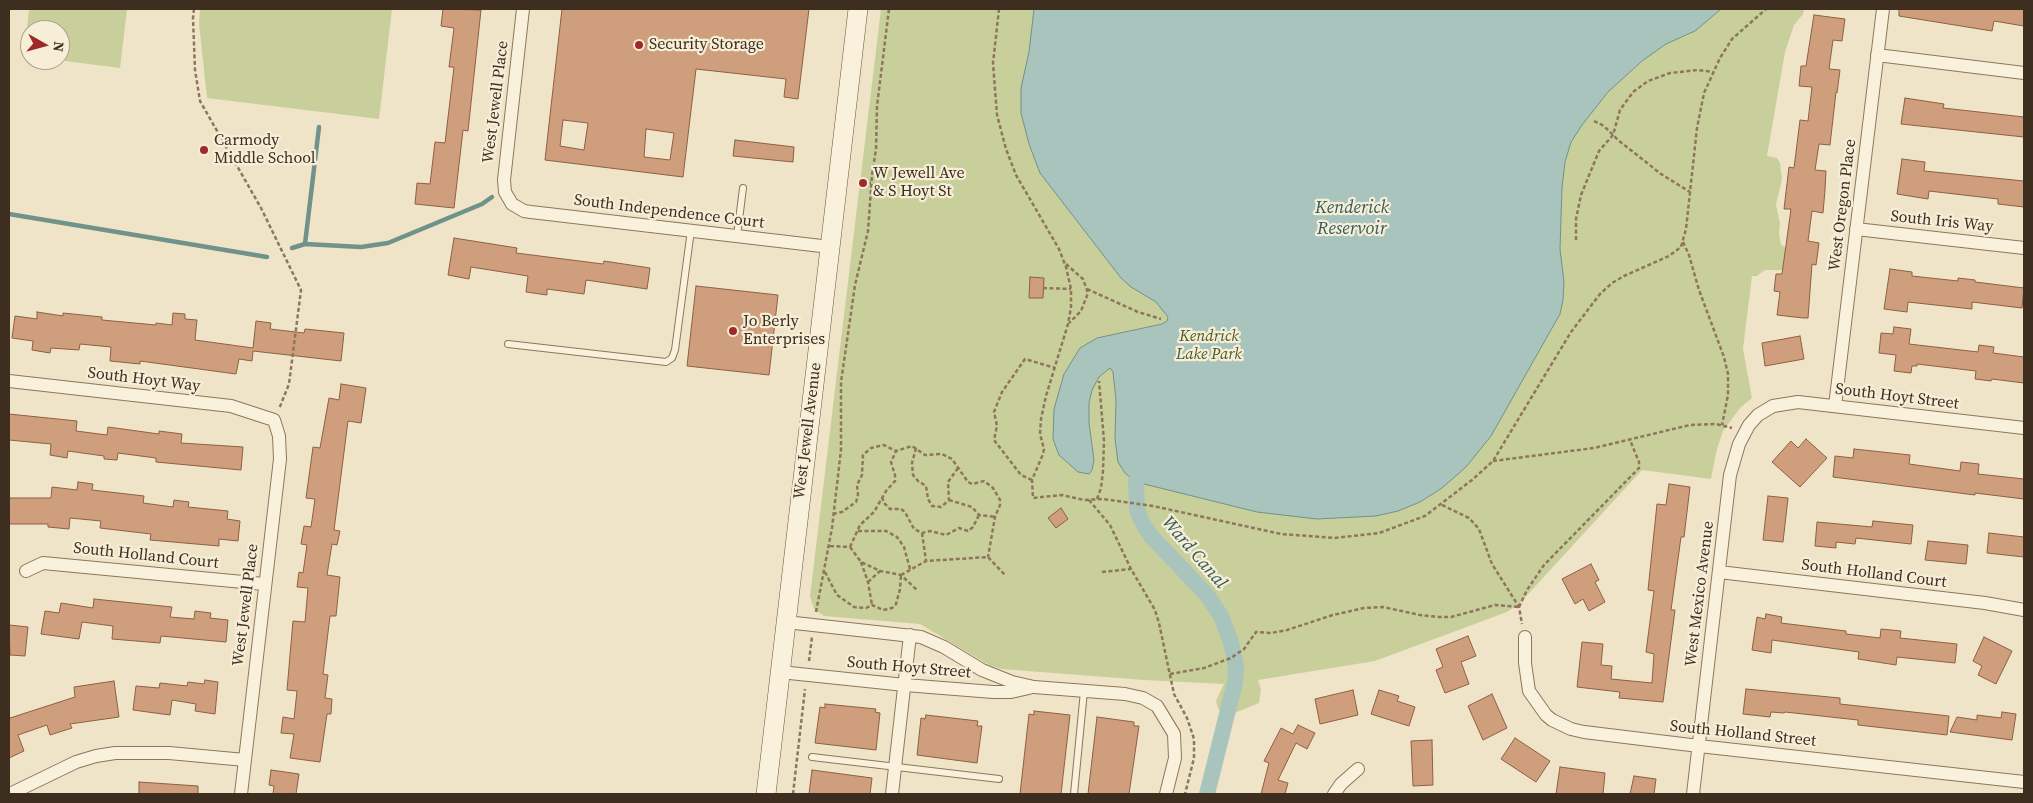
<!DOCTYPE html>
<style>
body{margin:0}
#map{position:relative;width:2033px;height:803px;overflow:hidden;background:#f0e4c8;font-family:"Source Serif 4",serif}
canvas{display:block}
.frame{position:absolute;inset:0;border:10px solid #3d2e20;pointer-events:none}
.north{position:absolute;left:20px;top:20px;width:50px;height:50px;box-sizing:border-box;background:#f7eed8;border:1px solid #ada18e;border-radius:50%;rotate:97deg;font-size:14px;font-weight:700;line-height:20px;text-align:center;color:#3d2e20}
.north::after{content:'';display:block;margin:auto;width:18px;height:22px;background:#9e2a2b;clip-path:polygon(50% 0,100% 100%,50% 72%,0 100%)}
</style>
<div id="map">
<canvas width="2033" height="803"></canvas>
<div class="frame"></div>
<div class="north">N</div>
</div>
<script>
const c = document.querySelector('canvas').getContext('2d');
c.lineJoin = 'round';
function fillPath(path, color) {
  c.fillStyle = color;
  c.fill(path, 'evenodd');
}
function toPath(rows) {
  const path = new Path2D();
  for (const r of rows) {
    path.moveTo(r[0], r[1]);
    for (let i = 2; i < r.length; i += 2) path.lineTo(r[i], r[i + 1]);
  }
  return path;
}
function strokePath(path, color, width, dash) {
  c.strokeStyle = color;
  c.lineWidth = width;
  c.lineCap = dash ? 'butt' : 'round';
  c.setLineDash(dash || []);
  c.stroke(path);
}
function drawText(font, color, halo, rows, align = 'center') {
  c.font = font + ' "Source Serif 4",serif';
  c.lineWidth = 4.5;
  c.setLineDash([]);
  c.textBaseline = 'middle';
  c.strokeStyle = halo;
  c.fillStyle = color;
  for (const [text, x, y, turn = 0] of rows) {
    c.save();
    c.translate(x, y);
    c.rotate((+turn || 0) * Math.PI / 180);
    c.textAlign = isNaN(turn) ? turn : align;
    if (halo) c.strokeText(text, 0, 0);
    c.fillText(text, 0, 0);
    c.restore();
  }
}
const green = toPath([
 [29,9,127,9,120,68,57,60,60,60,60,30,30,30,30,57,24,56],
 [200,9,392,9,379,119,207,98,199,24],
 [881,9,1804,9,1803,14,1794,25,1785,52,1767,156,1777,158,1780,163,1782,179,1776,205,1780,223,1779,234,1781,244,1789,251,1786,270,1765,270,1757,276,1752,276,1743,349,1752,398,1740,408,1723,431,1717,449,1711,479,1642,470,1519,604,1507,612,1375,661,1258,680,1261,689,1259,703,1232,714,1222,713,1218,708,1216,701,1224,684,1144,680,1001,669,989,665,920,624,824,616,814,609,810,596]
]);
const water = toPath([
 [1034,9,1721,9,1695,31,1666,44,1642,61,1608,92,1582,125,1571,142,1565,162,1562,188,1560,249,1564,282,1563,300,1560,314,1491,436,1466,467,1442,488,1420,502,1398,511,1376,516,1317,519,1257,512,1136,482,1125,473,1118,462,1115,439,1116,400,1113,372,1110,368,1099,377,1092,390,1089,403,1089,423,1094,460,1092,470,1089,474,1078,472,1059,455,1053,439,1054,409,1064,374,1080,348,1097,338,1162,324,1167,321,1168,317,1156,302,1131,287,1121,278,1040,173,1029,144,1021,113,1021,88,1029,52,1034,9]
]);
const stream = toPath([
 [9,214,267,257],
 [305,244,319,127],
 [292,248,305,244,361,247,388,243,482,204,492,197]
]);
const canal = toPath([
 [1136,482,1137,509,1141,520,1150,535,1207,595,1221,616,1231,642,1236,666,1235,682,1207,794]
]);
const building = toPath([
 [443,9,481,10,468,131,463,130,454,208,415,204,417,183,430,184,435,142,445,143,454,67,449,67,454,28,441,26,443,9],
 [562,9,809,9,798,99,784,97,786,79,696,69,683,177,545,160,562,9],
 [563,120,588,123,584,150,560,146,563,120],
 [646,129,674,133,670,160,644,157,646,129],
 [1899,9,2024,9,2024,26,1994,21,1992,31,1899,16,1899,9],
 [1814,15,1845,19,1842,41,1833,40,1829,69,1840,70,1837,93,1836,92,1830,145,1819,144,1815,170,1826,171,1825,190,1823,213,1812,211,1808,241,1819,243,1816,265,1812,264,1808,318,1803,318,1777,315,1780,292,1774,291,1776,274,1782,274,1791,209,1784,209,1789,167,1794,168,1800,120,1808,121,1812,87,1799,86,1801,66,1806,66,1814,15],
 [1905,98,1944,104,1943,108,2024,117,2024,137,1901,124,1905,98],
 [735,140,794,147,793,162,733,156,735,140],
 [1902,159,1925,162,1924,171,2024,181,2024,207,1998,204,1998,199,1929,191,1928,199,1897,194,1902,159],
 [454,238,517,248,516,253,603,264,604,261,650,268,647,289,586,280,584,294,547,289,547,295,526,292,528,276,471,267,469,279,448,275,454,238],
 [1890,269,1912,272,1912,276,1958,281,1958,278,1975,280,1975,282,2024,288,2022,308,1972,302,1972,309,1908,302,1907,312,1884,309,1890,269],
 [1030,277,1044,278,1043,298,1029,298,1030,277],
 [696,286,778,295,769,375,687,366,696,286],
 [37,312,63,316,63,313,102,317,102,320,156,325,156,323,172,325,173,313,185,314,185,319,197,320,195,340,253,348,256,321,271,323,270,329,304,333,305,329,344,333,341,361,253,351,252,361,239,359,236,374,140,361,140,364,110,361,111,347,80,344,79,350,51,348,50,353,32,350,33,341,12,338,15,316,37,319,37,312],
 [1894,327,1911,329,1909,344,1978,352,1979,345,1994,347,1993,353,2024,357,2024,383,1992,379,1991,381,1975,379,1976,371,1917,364,1917,366,1912,366,1911,373,1894,371,1896,355,1879,353,1881,333,1893,334,1894,327],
 [1800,336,1804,359,1765,366,1762,343,1800,336],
 [341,384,366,388,361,423,348,421,334,530,340,531,337,545,332,544,327,575,340,577,336,616,330,616,323,674,328,675,325,698,332,699,331,714,327,714,320,762,290,758,294,734,281,733,283,717,294,719,297,691,287,690,293,621,305,622,308,588,297,587,299,572,303,573,307,545,301,544,304,526,311,527,315,499,306,498,313,447,320,448,329,398,339,400,341,384],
 [9,414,77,421,76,431,107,435,108,427,159,434,159,431,182,434,181,443,243,447,241,470,156,462,156,458,118,453,117,460,104,459,104,456,68,451,67,458,50,455,51,444,9,440,9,414],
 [1806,439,1827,458,1800,487,1772,462,1791,441,1798,448,1806,439],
 [1854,449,1910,455,1909,464,1960,471,1961,462,1979,464,1978,474,2024,479,2024,499,1975,493,1975,495,1833,477,1835,456,1853,458,1854,449],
 [78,482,93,484,92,490,144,496,143,503,173,507,174,500,189,502,188,507,228,511,227,519,240,521,238,541,219,539,219,546,150,540,151,534,100,528,101,521,70,518,69,529,48,527,48,524,9,524,9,498,51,498,52,487,77,490,78,482],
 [1669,484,1690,487,1684,537,1681,537,1671,610,1675,610,1663,702,1619,698,1620,692,1577,687,1582,642,1603,644,1601,665,1612,666,1611,679,1652,683,1654,654,1646,652,1654,591,1648,590,1657,504,1666,505,1669,484],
 [1768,496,1788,498,1783,542,1763,540,1768,496],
 [1061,508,1068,519,1056,528,1048,518,1061,508],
 [1873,521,1913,525,1911,544,1856,538,1855,544,1836,542,1836,548,1815,546,1817,522,1872,527,1873,521],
 [1989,533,2024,537,2024,557,1987,553,1989,533],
 [1928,541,1968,545,1966,564,1925,560,1928,541],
 [1591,564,1599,580,1595,582,1605,602,1589,611,1583,599,1575,604,1562,579,1591,564],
 [94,599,172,607,170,617,194,619,195,611,211,613,210,618,228,620,226,642,161,636,160,643,112,639,113,626,82,622,79,639,41,634,45,611,59,613,61,603,93,608,94,599],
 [1766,614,1782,617,1781,623,1846,631,1846,634,1880,638,1881,629,1901,631,1900,638,1957,644,1955,663,1897,657,1896,665,1858,659,1859,652,1772,640,1771,653,1752,650,1757,617,1765,619,1766,614],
 [9,625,28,627,25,656,10,655,9,625],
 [1468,636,1476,656,1461,662,1469,684,1445,693,1436,670,1443,667,1436,649,1468,636],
 [1984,637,2012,651,1996,684,1978,675,1982,666,1973,661,1984,637],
 [205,680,218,682,215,714,195,711,196,704,172,700,170,715,133,710,136,686,159,688,160,683,187,686,188,682,204,684,205,680],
 [114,681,119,717,70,724,72,728,50,735,47,725,18,735,24,751,9,758,9,715,10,718,75,697,74,687,114,681],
 [1746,689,1840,698,1840,704,1949,716,1947,735,1858,725,1858,720,1785,712,1784,713,1771,712,1770,717,1743,714,1746,689],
 [1353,690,1358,715,1320,724,1315,699,1353,690],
 [1379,690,1399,696,1397,701,1415,707,1409,726,1371,714,1379,690],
 [1492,694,1507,728,1483,740,1468,706,1492,694],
 [825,704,876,709,875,712,880,713,876,750,815,743,820,707,825,708,825,704],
 [1034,711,1070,715,1061,794,1020,794,1029,714,1034,715,1034,711],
 [2002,712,2016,714,2012,740,1950,732,1957,717,1977,720,1977,715,2001,718,2002,712],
 [926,715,978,721,977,726,982,726,977,763,917,755,921,718,925,719,926,715],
 [1097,717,1134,722,1134,726,1139,726,1129,794,1088,794,1097,717],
 [1298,725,1315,733,1307,749,1296,743,1278,780,1288,783,1285,794,1261,794,1269,763,1264,761,1281,728,1293,734,1298,725],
 [1515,738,1550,761,1536,782,1501,759,1515,738],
 [1432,740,1433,785,1413,786,1411,741,1432,740],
 [1560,767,1605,773,1603,794,1556,794,1560,767],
 [271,770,299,774,296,794,273,794,274,786,269,785,271,770],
 [812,770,872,778,870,794,809,794,812,770],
 [1634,776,1656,779,1654,794,1630,794,1634,776],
 [139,782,198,786,198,794,139,794,139,782]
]);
const path = toPath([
 [194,9,193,18,195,70,200,101,261,208,301,290,289,384,279,409],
 [999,9,993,63,997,115,1006,149,1016,175,1059,249,1066,267,1071,289,1071,307,1068,324,1046,396,1041,419,1040,434,1044,449,1043,454,1032,480,1033,498,1062,495,1084,500,1103,499,1153,506,1281,534,1335,538,1379,533,1425,516,1472,480,1493,461,1571,332,1600,294,1612,283,1624,276,1669,256,1681,247,1686,229,1697,128,1704,93,1720,58,1732,39,1766,9],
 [1594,121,1604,126,1618,140,1661,174,1690,192],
 [863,183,871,183],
 [1576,240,1576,219,1581,195,1599,151,1613,135,1620,110,1633,92,1648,81,1670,73,1698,70,1713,72],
 [1683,242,1689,255,1699,290,1724,357,1728,374,1728,395,1722,425],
 [1066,264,1083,279,1088,293,1081,311,1069,323],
 [1043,288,1071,289],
 [1087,289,1138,312,1161,319],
 [916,448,912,463,913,475,918,481,926,486,928,499,932,506,941,507,949,500,948,482,958,468],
 [1493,461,1594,448,1690,425,1716,424,1732,428],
 [1032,480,1021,475,994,440,997,426,994,412,1002,392,1025,359,1055,368],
 [882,497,884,503,890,509,901,509,905,512,914,529,922,533,930,531,946,535,959,528,968,531,973,527,979,515],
 [1097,499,1101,488,1103,471,1104,441,1099,381],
 [949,500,972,507,979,515,995,517],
 [1089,500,1110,525,1131,569,1155,610,1159,623,1174,694,1187,718,1194,739,1194,758,1185,794],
 [1442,505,1469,518,1479,529,1492,564,1519,607,1522,624],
 [833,514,842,512,856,502,858,495,857,485,862,475,863,455,871,448,884,445,896,451,912,446,925,455,942,454,952,459,968,482,972,484,984,481,993,488,1000,500,1000,505,995,517,988,557],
 [858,531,886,531,897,537,904,547,910,569],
 [922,533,926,561],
 [830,546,850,547],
 [850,547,860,525,874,512,886,491,895,481,895,475,891,462,896,451],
 [850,547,861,562,880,571,901,575,918,591],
 [861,562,868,582,872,605],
 [825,572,837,595,854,607,866,608,872,605,883,610,892,608,896,604,900,589,901,575],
 [1102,572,1131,569],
 [901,575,926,561,988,557,1005,575],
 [868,582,880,571],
 [1519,607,1527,590,1544,565,1639,468,1639,462,1630,440],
 [816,612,832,528,841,450,841,382,855,285,868,231,872,175,876,149,877,106,889,9],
 [809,661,812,637],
 [1170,674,1204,668,1231,658,1244,649,1256,632,1271,633,1287,630,1333,615,1364,608,1383,607,1420,615,1439,617,1451,617,1495,605,1519,607],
 [793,794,805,689]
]);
const service = toPath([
 [737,236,743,188],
 [508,344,666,362,672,358,675,350,691,230],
 [812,757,999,779],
 [1074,794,1084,691]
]);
const minor = toPath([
 [523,9,504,180,505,192,512,204,524,211,531,212,830,247],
 [1877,55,2024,73],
 [1856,229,2024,248],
 [9,381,231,406,274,420,279,436,280,459,241,794],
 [1835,406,1883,9],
 [26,571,43,563,264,584],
 [1719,572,1985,603,2024,610],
 [786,622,921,637,944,647,982,670,1012,682,1034,687,1125,694,1143,698,1157,706,1174,734,1175,758,1166,794],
 [1525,637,1525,663,1529,691,1546,715,1552,720,1571,729,1584,732,1699,746,2024,782],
 [780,672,905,685,993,692,1011,692,1029,688],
 [10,794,76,762,96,756,115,753,169,753,245,760],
 [892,794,910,635],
 [1334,794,1341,784,1358,769],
 [1693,794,1730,475,1739,444,1749,425,1758,415,1773,406,1798,402,2024,428]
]);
const secondary = toPath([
 [766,794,858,9]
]);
const markers = [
 [639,45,5,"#9e2a2b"],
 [204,150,5,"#9e2a2b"],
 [863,183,5,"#9e2a2b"],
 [733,331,5,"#9e2a2b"]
];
const poiNames = [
 ["Security Storage",649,45],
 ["Carmody",214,141],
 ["Middle School",214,159],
 ["W Jewell Ave",873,174],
 ["& S Hoyt St",873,192],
 ["Jo Berly",743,322],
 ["Enterprises",743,340]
];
const streetNames = [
 ["West Jewell Place",496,102,-83],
 ["West Oregon Place",1843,205,-83],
 ["South Independence Court",669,212,7],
 ["South Iris Way",1942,222,6],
 ["South Hoyt Way",144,380,7],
 ["South Hoyt Street",1897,397,7],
 ["West Jewell Avenue",808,431,-83],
 ["South Holland Court",146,556,6],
 ["South Holland Court",1874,574,7],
 ["West Mexico Avenue",1700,594,-83],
 ["West Jewell Place",246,605,-83],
 ["South Hoyt Street",909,668,5],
 ["South Holland Street",1743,734,6]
];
const parkNames = [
 ["Kendrick",1209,337],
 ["Lake Park",1209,355]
];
const waterNames = [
 ["Kenderick",1352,208],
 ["Reservoir",1352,229],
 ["Ward Canal",1194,553,49]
];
fillPath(green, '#c9cf9b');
fillPath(water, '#a9c4bc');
strokePath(water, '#6f938a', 1);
strokePath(stream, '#6f938a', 4.5);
strokePath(canal, '#a9c4bc', 16);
fillPath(building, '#cf9f7d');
strokePath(building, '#8d5f41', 1);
strokePath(service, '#8d765c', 8);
strokePath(minor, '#8d765c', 14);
strokePath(secondary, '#6f573f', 20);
strokePath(path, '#8d765c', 2.5, [4, 2.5]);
strokePath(service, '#faf1dc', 6);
strokePath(minor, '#faf1dc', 12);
strokePath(secondary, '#faf1dc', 19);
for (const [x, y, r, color] of markers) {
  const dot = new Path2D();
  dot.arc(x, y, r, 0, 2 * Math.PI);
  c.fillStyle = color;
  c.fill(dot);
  strokePath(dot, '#f7eed8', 2);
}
drawText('16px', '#3d2e20', '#f7eed8', poiNames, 'left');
drawText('16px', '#3d2e20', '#f7eed8', streetNames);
drawText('italic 16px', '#4d5a26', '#f7eed8', parkNames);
drawText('italic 18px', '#2f5d5a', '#f7eed8', waterNames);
</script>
